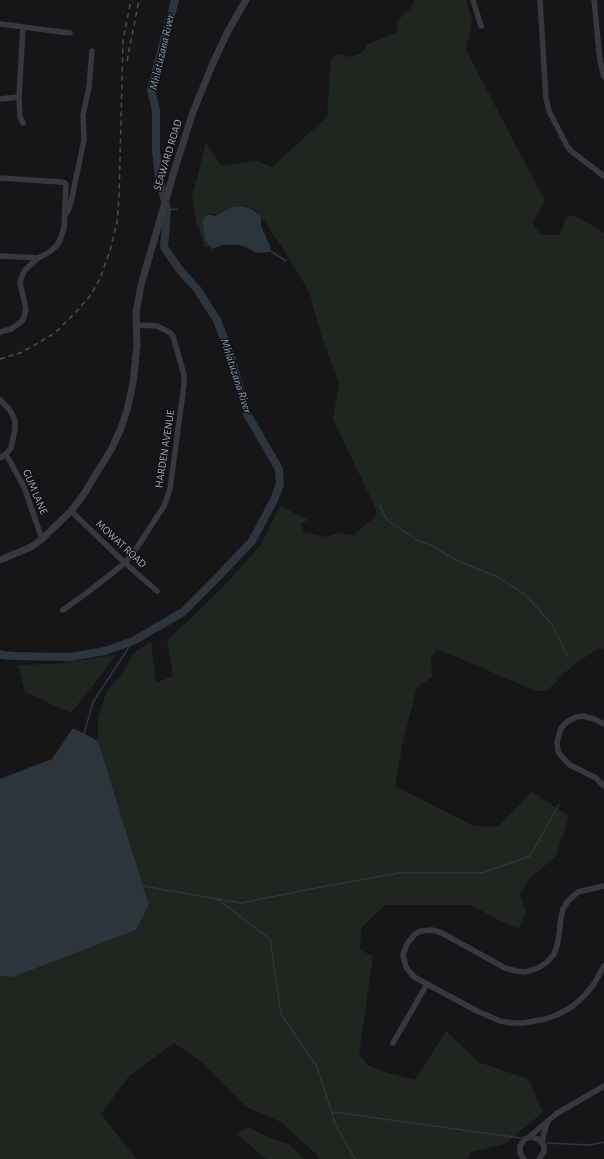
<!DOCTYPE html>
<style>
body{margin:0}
canvas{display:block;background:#161618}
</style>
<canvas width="604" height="1159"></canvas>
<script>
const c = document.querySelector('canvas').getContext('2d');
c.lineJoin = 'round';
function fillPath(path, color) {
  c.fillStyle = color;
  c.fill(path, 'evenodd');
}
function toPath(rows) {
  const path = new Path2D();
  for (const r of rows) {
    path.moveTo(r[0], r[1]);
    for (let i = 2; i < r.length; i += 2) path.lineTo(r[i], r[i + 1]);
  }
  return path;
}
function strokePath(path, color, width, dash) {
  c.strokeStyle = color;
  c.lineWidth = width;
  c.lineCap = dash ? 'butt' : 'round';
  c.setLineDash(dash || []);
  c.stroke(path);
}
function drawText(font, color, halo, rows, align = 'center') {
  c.font = font + ' "Alegreya Sans",sans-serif';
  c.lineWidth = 3;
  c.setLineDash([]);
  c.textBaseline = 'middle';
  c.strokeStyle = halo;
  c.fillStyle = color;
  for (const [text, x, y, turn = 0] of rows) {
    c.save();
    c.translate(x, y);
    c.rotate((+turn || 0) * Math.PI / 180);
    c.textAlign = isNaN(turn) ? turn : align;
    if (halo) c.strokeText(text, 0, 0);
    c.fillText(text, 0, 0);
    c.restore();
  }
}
const green = toPath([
 [414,0,466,0,472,20,466,50,545,201,532,223,541,235,560,235,566,218,573,215,600,230,604,234,604,649,599,648,578,662,564,673,547,691,536,691,438,649,431,657,432,677,417,687,403,741,395,786,474,826,498,827,532,792,569,816,556,856,528,880,520,894,526,912,519,929,502,922,471,905,385,905,361,928,360,950,373,956,359,1054,367,1065,385,1072,415,1080,446,1031,478,1062,528,1079,543,1112,505,1144,471,1152,467,1159,319,1159,314,1152,281,1122,246,1107,200,1061,174,1043,129,1076,101,1114,136,1159,0,1159,0,976,13,977,136,930,149,905,98,741,98,718,107,691,123,672,135,652,151,642,156,683,173,676,167,640,185,624,224,586,261,545,280,506,308,520,301,523,304,533,326,537,339,533,354,535,376,516,376,509,333,419,339,383,321,335,309,291,278,241,258,212,250,207,242,205,228,208,222,214,217,216,212,213,207,215,204,220,206,241,210,247,205,247,196,221,192,195,196,182,206,142,221,166,257,161,272,167,327,117,331,58,339,54,350,57,362,53,368,44,397,33,397,21,414,5],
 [116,655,71,713,25,692,18,665,53,664],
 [248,1127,272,1139,289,1144,304,1159,266,1159,237,1134]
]);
const water = toPath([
 [242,206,250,208,261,216,261,226,271,248,269,252,261,253,255,252,246,247,238,245,222,245,212,249,206,241,203,229,203,218,207,215,211,215,216,216,231,207],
 [73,728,98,741,149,905,136,930,13,977,0,976,0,779,52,759]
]);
const stream = toPath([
 [167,210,177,209],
 [269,250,286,261],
 [380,506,387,520,417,540,431,545,454,559,478,569,500,578,527,596,553,626,568,657],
 [84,734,93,702,133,641],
 [143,886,241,903,321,887,399,873,482,873,530,856,559,805],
 [217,899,270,939,281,1014,317,1067,336,1126,355,1159],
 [333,1112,521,1138],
 [547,1143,589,1145,604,1142]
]);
const river = toPath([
 [0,654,3,655,15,656,70,657,105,651,133,641,183,612,215,580,252,541,274,500,280,484,279,469,247,414,232,360,217,320,197,289,179,269,164,247,167,210,159,178,156,151,156,111,151,89,175,0]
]);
const minor = toPath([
 [473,0,481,26],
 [540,0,546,98,549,111,567,146,571,151,604,176],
 [594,0,600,61,604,77],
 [0,24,70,33],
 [23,27,19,97,20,117,23,123],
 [0,99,19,97],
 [0,178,61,182,65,183,66,185,64,228,60,240,57,245,52,250,46,254,38,258,25,270,22,276,20,283,26,309,24,317,22,321,17,325,11,329,0,332],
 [65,215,68,211,71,202,84,140,83,115,89,87,92,51],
 [0,256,38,258],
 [0,400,9,409,13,416,15,421,15,429,11,448,6,454,0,458],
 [6,454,24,487,42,539],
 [71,511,125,563,157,591],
 [63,610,88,592,125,563,136,549,164,506,170,489,184,385,184,375,173,336,169,332,157,326,137,325],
 [604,724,594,719,583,716,576,717,568,721,561,728,557,742,558,751,562,757,570,765,596,778,604,786],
 [604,886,578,892,568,901,563,909,561,917,559,935,557,946,554,954,548,961,540,967,532,970,525,972,516,971,505,968,442,933,432,930,421,931,415,934,407,944,403,955,406,967,414,977,477,1011,500,1021,512,1023,523,1023,546,1019,559,1014,573,1006,585,995,594,984,604,966],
 [393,1043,427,984],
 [528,1138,556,1114,604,1086],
 [542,1143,544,1133,548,1121],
 [524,1159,520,1153,520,1147,521,1144,525,1139,531,1137,538,1139,542,1143,544,1146,544,1152,539,1159]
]);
const tertiary = toPath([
 [0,560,31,547,42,539,71,511,82,497,112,448,121,428,127,410,133,383,137,345,136,313,141,285,176,165,193,112,213,63,228,31,246,0]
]);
const rail = toPath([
 [127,61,139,0],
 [0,359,20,353,33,346,50,336,59,329,76,312,90,296,100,279,104,267,110,251,117,222,119,198,123,40,131,0]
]);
const streetNames = [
 ["SEAWARD ROAD",168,155,-73],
 ["HARDEN AVENUE",165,449,-81],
 ["GUM LANE",35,492,67],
 ["MOWAT ROAD",121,544,43]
];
const waterNames = [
 ["Mhlatuzana River",162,52,-77],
 ["Mhlatuzana River",236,376,72]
];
fillPath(green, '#1e261f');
fillPath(water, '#2c353c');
strokePath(stream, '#2c353c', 1.5);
strokePath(river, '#2c353c', 8);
strokePath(minor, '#37383d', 5.5);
strokePath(tertiary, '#37383d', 7);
strokePath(rail, '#4a4c52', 1.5, [5, 4]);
drawText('11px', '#a8adb8', '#111113', streetNames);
drawText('italic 12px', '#7f9bb3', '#111113', waterNames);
</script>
